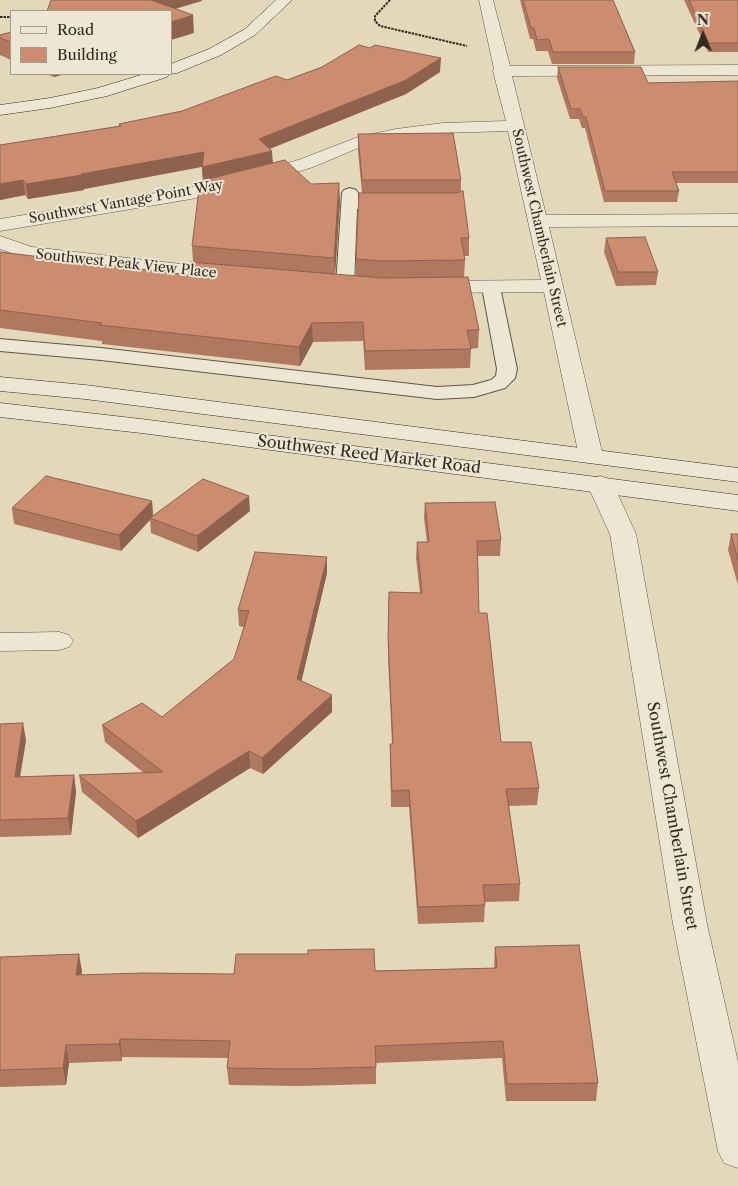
<!DOCTYPE html>
<style>
body{margin:0}
#map{position:relative;width:738px;height:1186px;overflow:hidden;background:#e4d8bb;font-family:"Libre Caslon Text",serif}
canvas{display:block}
.legend{position:absolute;left:10px;top:10px;width:162px;height:65px;box-sizing:border-box;background:#ede6d3;border:1px solid #a39b8b;margin:0;padding:6px 9px;list-style:none;font-size:15px;color:#352a20}
.legend li{display:flex;align-items:center;gap:10px;height:25px}
.legend b{width:25px;border:1px solid #a39b8b}
.north{position:absolute;left:678px;top:10px;width:50px;height:50px;-webkit-text-stroke:4px #ede6d3;paint-order:stroke;rotate:359deg;font-size:14px;font-weight:700;line-height:20px;text-align:center;color:#352a20}
.north::after{content:'';display:block;margin:auto;width:18px;height:22px;background:#352a20;clip-path:polygon(50% 0,100% 100%,50% 72%,0 100%)}
</style>
<div id="map">
<canvas width="738" height="1186"></canvas>
<ul class="legend">
<li><b style="height:6px;background:#ede6d3"></b>Road</li>
<li><b style="height:14px;background:#cc8c6f"></b>Building</li>
</ul>
<div class="north">N</div>
</div>
<script>
const c = document.querySelector('canvas').getContext('2d');
c.lineJoin = 'round';
function toPath(rows) {
  const path = new Path2D();
  for (const r of rows) {
    path.moveTo(r[0], r[1]);
    for (let i = 2; i < r.length; i += 2) path.lineTo(r[i], r[i + 1]);
  }
  return path;
}
function strokePath(path, color, width, dash) {
  c.strokeStyle = color;
  c.lineWidth = width;
  c.lineCap = dash ? 'butt' : 'round';
  c.setLineDash(dash || []);
  c.stroke(path);
}
function fillPath(path, color) {
  c.fillStyle = color;
  c.fill(path, 'evenodd');
}
function drawText(font, color, halo, rows, align = 'center') {
  c.font = font + ' "Libre Caslon Text",serif';
  c.lineWidth = 4;
  c.setLineDash([]);
  c.textBaseline = 'middle';
  c.strokeStyle = halo;
  c.fillStyle = color;
  for (const [text, x, y, turn = 0] of rows) {
    c.save();
    c.translate(x, y);
    c.rotate((+turn || 0) * Math.PI / 180);
    c.textAlign = isNaN(turn) ? turn : align;
    if (halo) c.strokeText(text, 0, 0);
    c.fillText(text, 0, 0);
    c.restore();
  }
}
const path = toPath([
 [390,0,375,16,375,21,380,26,467,46],
 [0,17,11,17]
]);
const lane = toPath([
 [350,188,356,190,358,193,358,199,391,199,397,200,399,204,397,208,391,209,357,209,354,285,351,289,345,290,339,289,336,285,342,193,344,190,350,188],
 [491,282,497,283,500,287,517,369,515,378,505,388,474,397,437,399,101,360,0,351,0,339,101,348,437,387,473,385,491,380,496,376,497,369,482,287,485,283,491,282]
]);
const street = toPath([
 [479,0,493,0,510,66,738,65,738,75,512,76,546,215,738,214,738,226,549,227,603,456,600,461,591,463,582,461,579,456,544,292,432,293,425,291,422,287,425,283,432,281,541,280,508,131,443,133,396,139,363,146,313,167,278,178,191,199,0,231,0,219,191,187,266,170,301,159,358,137,396,129,443,123,506,121,493,71,494,69,479,0],
 [0,236,32,247,225,269,232,271,235,275,232,279,225,281,28,259,0,249,0,236],
 [600,476,609,479,613,484,636,534,707,924,738,1062,738,1168,724,1163,718,1151,673,924,610,534,587,484,591,479,600,476],
 [59,632,69,635,73,641,69,647,59,650,0,651,0,633,59,632]
]);
const secondary = toPath([
 [276,0,292,0,255,35,221,55,177,73,169,74,167,77,107,96,50,108,0,115,0,105,50,98,98,88,144,74,171,74,171,64,209,49,245,29,276,0],
 [0,377,85,385,738,468,738,482,85,399,0,391,0,377],
 [0,403,141,419,738,495,738,511,141,433,0,417,0,403]
]);
const wall = toPath([
 [520,0,613,0,635,52,634,64,552,64,548,51,536,51,533,39,530,39],
 [684,0,738,0,738,52,708,52],
 [11,32,11,60,0,55,0,35],
 [322,67,440,72,406,94,270,149,273,163,311,184,340,201,335,274,356,276,356,259,362,193,358,151,358,134,461,180,461,192,469,238,469,256,464,256,465,260,464,277,479,330,478,348,471,349,470,368,365,370,363,341,313,342,300,366,102,344,102,341,0,328,0,252,189,275,193,262,192,246,203,180,202,167,84,189,84,190,28,199,25,195,0,200,0,145,119,126,119,124,182,111,287,80],
 [558,67,648,83,738,81,738,183,676,183,679,191,677,202,604,202,585,128,582,128,579,119,570,119,557,78],
 [46,74,65,74,54,77],
 [606,238,658,272,656,285,616,286,604,252],
 [152,501,153,515,250,511,198,552,151,533,150,520,121,551,14,524,12,508],
 [425,503,501,540,500,556,478,556,479,613,501,742,539,788,537,805,509,806,520,884,519,901,485,902,484,922,418,924,409,807,391,807,390,761,390,744,392,744,388,656,389,592,420,593,416,558,417,542,427,542,424,518],
 [731,534,738,534,738,585,728,550],
 [327,573,301,681,332,695,332,712,263,774,250,768,138,838,82,792,79,775,144,773,105,742,102,725,162,717,234,659,244,627,239,626,238,610],
 [0,724,26,740,20,777,74,775,76,792,71,835,0,837],
 [495,947,598,1083,596,1101,506,1101,502,1058,376,1063,376,1084,298,1086,229,1085,227,1068,229,1058,122,1057,122,1061,69,1063,66,1085,0,1087,0,957,82,971,81,975,234,974,494,968]
]);
const shadedWall = toPath([
 [149,0,202,0,202,1,168,11],
 [193,15,194,33,171,40,171,22],
 [441,58,440,72,406,94,259,153,259,139],
 [54,74,65,74,54,77],
 [272,151,273,166,203,182,202,167],
 [204,152,205,166,84,189,84,190,28,199,26,184],
 [23,180,25,195,0,200,0,184],
 [339,183,340,201,335,276,334,258],
 [312,323,313,342,300,366,299,347],
 [249,496,250,511,198,552,197,536],
 [152,501,153,517,150,518,150,520,121,551,119,535],
 [327,557,327,573,298,696,297,679],
 [332,695,332,712,263,774,262,758],
 [23,723,26,740,17,794,15,777],
 [249,751,250,768,138,838,136,821],
 [74,775,76,792,71,835,68,818],
 [79,954,82,971,79,992,76,975],
 [120,1039,122,1057,122,1061,119,1044],
 [66,1045,69,1063,66,1085,63,1068]
]);
const building = toPath([
 [51,0,151,0,193,15,171,22,171,11,47,11,51,0],
 [523,0,613,0,635,52,553,52,549,39,537,40,534,28,531,28,523,0],
 [689,0,738,0,738,43,709,43,689,0],
 [11,32,11,42,0,38,0,35,11,32],
 [359,45,370,48,375,45,441,58,406,80,259,139,272,151,202,167,204,152,81,174,82,175,26,184,23,180,0,184,0,145,121,126,119,124,182,111,276,76,287,80,322,67,359,45],
 [558,67,641,67,648,83,738,81,738,172,672,172,679,191,605,191,586,117,583,117,580,109,571,109,558,67],
 [453,133,461,180,362,180,358,134,453,133],
 [285,160,311,184,339,183,334,258,192,246,200,181,285,160],
 [463,191,469,238,461,238,465,260,382,261,356,259,359,193,456,193,463,191],
 [645,237,658,272,618,272,606,238,645,237],
 [0,252,189,275,190,262,382,278,468,277,479,330,467,330,471,349,365,351,363,322,312,323,299,347,100,325,102,323,0,310,0,252],
 [46,476,152,501,119,535,12,508,46,476],
 [203,479,249,496,197,536,150,518,203,479],
 [495,502,501,540,477,541,479,613,487,613,501,742,531,742,539,788,506,789,520,884,483,885,485,905,418,907,409,790,392,791,390,744,393,744,388,639,389,592,422,593,417,542,429,542,425,503,495,502],
 [731,534,738,534,738,560,731,534],
 [255,552,327,557,297,679,332,695,262,758,249,751,136,821,79,775,163,772,102,725,142,703,162,717,234,659,249,611,238,610,255,552],
 [23,723,15,777,74,775,68,818,0,820,0,724,23,723],
 [579,945,598,1083,507,1084,503,1041,375,1046,376,1067,297,1069,227,1068,230,1041,120,1039,119,1044,66,1045,63,1068,0,1070,0,957,79,954,76,975,143,973,234,974,236,954,308,954,308,950,374,949,375,971,497,968,495,947,579,945]
]);
const farStreetnames = [
 ["Southwest Vantage Point Way",126,202,-10],
 ["Southwest Chamberlain Street",539,228,77],
 ["Southwest Peak View Place",126,264,6]
];
const streetNames = [
 ["Southwest Reed Market Road",369,455,7],
 ["Southwest Chamberlain Street",672,816,80]
];
strokePath(lane, '#615647', 2);
strokePath(street, '#615647', 1);
strokePath(secondary, '#352a20', 1);
strokePath(path, '#352a20', 2, [2.5, 1]);
fillPath(lane, '#ede6d3');
fillPath(street, '#ede6d3');
fillPath(secondary, '#ede6d3');
fillPath(wall, '#af785f');
fillPath(shadedWall, '#8f624e');
fillPath(building, '#cc8c6f');
strokePath(building, '#8f624e', 1);
drawText('14px', '#352a20', '#ede6d3', farStreetnames);
drawText('16px', '#352a20', '#ede6d3', streetNames);
</script>
